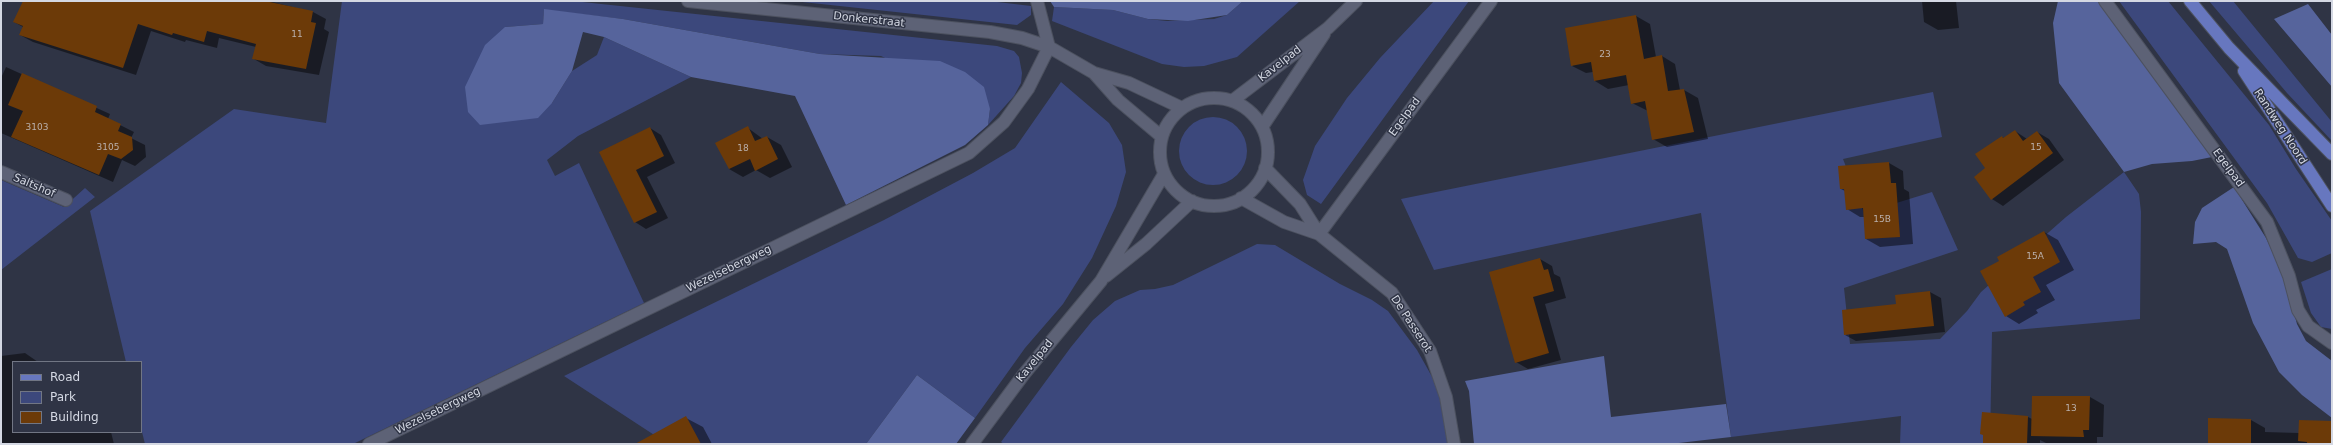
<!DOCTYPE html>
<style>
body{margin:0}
#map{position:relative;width:2333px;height:445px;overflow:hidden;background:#2f3445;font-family:"DejaVu Sans",sans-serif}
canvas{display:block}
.frame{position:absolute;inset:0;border:2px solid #d4d8e3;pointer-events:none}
.legend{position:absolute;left:12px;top:361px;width:130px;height:72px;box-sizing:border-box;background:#2f3445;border:1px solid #717684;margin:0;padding:5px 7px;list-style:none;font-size:12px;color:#d4d8e3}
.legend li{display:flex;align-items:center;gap:8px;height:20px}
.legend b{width:20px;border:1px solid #717684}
</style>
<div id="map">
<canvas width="2333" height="445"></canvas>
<div class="frame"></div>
<ul class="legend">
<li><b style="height:5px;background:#6777bf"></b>Road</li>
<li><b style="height:11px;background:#3c487c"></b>Park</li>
<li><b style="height:11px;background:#6c3a08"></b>Building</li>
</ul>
</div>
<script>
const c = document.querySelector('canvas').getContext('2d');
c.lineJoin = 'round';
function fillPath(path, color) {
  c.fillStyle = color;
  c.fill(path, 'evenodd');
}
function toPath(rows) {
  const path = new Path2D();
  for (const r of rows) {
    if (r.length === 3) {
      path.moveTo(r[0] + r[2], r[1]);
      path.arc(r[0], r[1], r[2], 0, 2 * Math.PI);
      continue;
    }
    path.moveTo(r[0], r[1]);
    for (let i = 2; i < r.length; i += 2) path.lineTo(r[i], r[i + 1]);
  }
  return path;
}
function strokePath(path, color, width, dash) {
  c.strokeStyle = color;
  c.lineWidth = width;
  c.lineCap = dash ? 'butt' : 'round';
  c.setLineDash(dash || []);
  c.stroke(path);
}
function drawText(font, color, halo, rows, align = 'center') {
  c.font = font + ' "DejaVu Sans",sans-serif';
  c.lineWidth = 3;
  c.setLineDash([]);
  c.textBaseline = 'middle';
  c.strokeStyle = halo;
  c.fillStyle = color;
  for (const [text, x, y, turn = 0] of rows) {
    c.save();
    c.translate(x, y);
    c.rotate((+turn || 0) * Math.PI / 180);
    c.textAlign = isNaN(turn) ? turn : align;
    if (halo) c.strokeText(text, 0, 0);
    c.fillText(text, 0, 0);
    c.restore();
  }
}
const green = toPath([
 [342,1,573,1,997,46,1014,51,1019,57,1022,73,1021,83,1014,96,988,125,990,109,881,56,820,54,623,19,544,10,543,24,505,27,552,103,572,71,597,55,604,37,691,77,578,136,547,160,555,176,579,163,644,303,353,444,145,444,141,428,141,362,126,362,90,211,234,109,326,123],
 [793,1,989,1,1031,6,1031,15,1017,25],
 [1243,1,1300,1,1237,57,1204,66,1184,67,1162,64,1052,21,1054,7,1113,10,1148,19,1167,21,1214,19,1227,15],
 [1434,1,1469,1,1321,204,1307,195,1303,180,1315,146,1347,98,1380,58],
 [2119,1,2168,1,2269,125,2296,169,2332,221,2332,253,2312,262,2298,258,2267,203],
 [2209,1,2233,1,2332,122,2332,141,2287,93],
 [1061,82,1109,123,1122,145,1126,172,1116,206,1092,258,1063,304,1025,348,975,418,917,375,866,444,668,444,564,376,884,220,973,173,1015,148],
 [1933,92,1942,137,1843,159,1864,213,1932,192,1958,250,1844,288,1850,344,1940,339,1967,311,1981,292,2066,217,2124,172,2139,194,2141,212,2140,319,1992,332,1990,444,1900,444,1901,416,1731,437,1701,213,1434,270,1401,199],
 [1213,151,34],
 [1,180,64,207,85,188,95,197,1,270],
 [1257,244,1275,245,1340,284,1372,300,1388,311,1417,350,1435,382,1446,412,1449,444,1004,444,1001,442,1071,347,1093,320,1115,301,1140,290,1155,289,1173,285],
 [2332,269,2332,329,2321,327,2311,313,2301,282]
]);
const forest = toPath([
 [1050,1,1243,1,1227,15,1188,21,1148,19,1113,10,1054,7],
 [2058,1,2098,1,2212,157,2192,161,2152,164,2124,172,2059,83,2053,23],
 [2308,4,2332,35,2332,87,2274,19],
 [544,9,623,19,820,54,940,61,965,72,984,87,990,109,988,125,965,145,846,205,795,96,691,77,604,37,583,32,572,71,552,103,538,118,480,125,468,112,465,87,485,45,505,27,543,24],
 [2234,187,2266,238,2284,276,2297,324,2306,341,2332,361,2332,418,2302,395,2279,372,2253,323,2227,249,2216,242,2193,244,2195,222,2202,208],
 [1604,356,1611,417,1726,404,1731,437,1670,444,1474,444,1469,391,1465,381],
 [917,375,975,418,956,444,866,444]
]);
const shadow = toPath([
 [24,1,268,1,313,12,326,19,324,29,329,32,319,75,266,66,254,59,256,47,219,38,217,48,186,40,185,42,151,31,136,75,33,42,20,35,23,27,14,22],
 [1922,1,1956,1,1959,28,1938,30,1924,22],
 [1636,16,1650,24,1656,57,1662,56,1675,64,1680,90,1684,90,1698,98,1708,139,1667,147,1653,139,1648,111,1632,103,1629,85,1608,89,1595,81,1593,72,1586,73,1572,66],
 [6,67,110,114,108,119,134,132,131,138,145,145,146,157,135,166,122,160,113,182,1,133,1,78],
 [650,128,661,135,675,163,647,177,668,218,646,229,635,222,600,153],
 [748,128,763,139,767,137,781,145,792,167,770,178,756,170,743,177,729,169],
 [2015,131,2027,139,2037,132,2049,139,2064,160,2003,206,1992,199,1987,168,2002,137,2004,138],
 [1889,163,1903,171,1904,189,1909,192,1913,244,1880,247,1866,239,1864,217,1860,217,1847,209,1845,191,1841,189,1839,167],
 [2044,232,2058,240,2074,270,2046,285,2055,300,2036,310,2038,313,2019,324,2006,316,2000,261],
 [1540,259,1552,266,1554,274,1560,277,1566,298,1545,304,1561,360,1528,369,1516,362,1490,273],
 [1930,292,1941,298,1945,332,1856,341,1845,335,1897,305],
 [25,353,38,362,13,362,13,432,111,432,114,444,1,444,1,356],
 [2090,397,2104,405,2103,437,2097,437,2097,444,2046,443,2040,440,2040,444,1984,444,2028,417,2032,419],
 [686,418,703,427,712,444,637,444],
 [2209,419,2251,420,2265,428,2265,432,2299,433,2332,422,2332,444,2209,444]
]);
const building = toPath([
 [23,1,265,1,313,11,311,22,316,23,306,69,252,59,256,44,207,31,204,42,173,33,172,35,138,24,123,68,19,35,23,26,13,22],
 [1636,15,1644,59,1662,55,1668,91,1684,89,1694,132,1652,140,1645,101,1631,104,1626,75,1594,81,1591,62,1571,66,1565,28],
 [22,73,97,106,95,112,121,124,118,131,132,137,133,150,121,159,108,154,99,175,11,137,23,111,8,105],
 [748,126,755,141,767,136,778,159,755,171,750,159,729,169,715,143],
 [650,127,664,156,636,170,657,212,634,223,599,152],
 [2015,130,2023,141,2037,131,2053,153,1991,200,1974,177,1985,168,1975,154,2002,136,2003,138],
 [1889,162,1891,183,1896,183,1900,237,1865,239,1863,208,1846,210,1844,189,1840,189,1838,166],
 [2044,231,2060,262,2033,277,2041,292,2023,302,2025,305,2005,317,1980,271,1999,261,1997,257],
 [1540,258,1544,270,1548,269,1554,291,1533,297,1549,353,1515,363,1489,272],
 [1930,291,1934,326,1844,335,1842,310,1896,304,1895,295],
 [2032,396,2090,396,2089,430,2083,430,2084,437,2031,436],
 [1982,412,2028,416,2027,444,1983,444,1983,435,1980,434],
 [686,416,701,444,635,444],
 [2208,418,2251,419,2251,444,2208,444],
 [2299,420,2332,421,2332,444,2307,444,2307,442,2298,441]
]);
const minor = toPath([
 [688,1,990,32,1022,38,1049,47,1094,73,1129,83,1182,108],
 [1037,1,1049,47],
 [2105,1,2267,222,2289,276,2298,310,2308,326,2332,343],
 [1094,73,1118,100,1162,137],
 [1214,152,54],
 [1232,101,1328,28,1356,1],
 [1262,127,1324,34],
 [1265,168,1300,204,1319,234,1392,293,1430,351,1446,397,1454,444],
 [1,172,66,200],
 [1241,198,1284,222,1319,234],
 [1319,234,1491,1],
 [1106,276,1146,244,1192,201],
 [369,444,969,153,1004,122,1028,89,1049,47],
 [972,444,1024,374,1101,281,1164,174]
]);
const major = toPath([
 [2190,1,2229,48,2332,154],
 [2244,71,2332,206]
]);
const numberNames = [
 ["11",297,35],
 ["23",1605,55],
 ["3103",37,128],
 ["3105",108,148],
 ["15",2036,148],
 ["18",743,149],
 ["15B",1882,220],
 ["15A",2035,257],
 ["13",2071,409]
];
const streetNames = [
 ["Donkerstraat",869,20,6],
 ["Kavelpad",1280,64,-38],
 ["Egelpad",1405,117,-54],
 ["Randweg Noord",2280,127,57],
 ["Egelpad",2228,168,54],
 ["Saltshof",34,186,23],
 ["Wezelsebergweg",729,269,-26],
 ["De Passerot",1411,324,57],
 ["Kavelpad",1035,361,-51],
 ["Wezelsebergweg",438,411,-26]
];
fillPath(green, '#3c487c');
fillPath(forest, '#56649c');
fillPath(shadow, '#0007');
fillPath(building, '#6c3a08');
strokePath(minor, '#4c515f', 14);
strokePath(major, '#4c515f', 14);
strokePath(minor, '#5d6276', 12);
strokePath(major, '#6777bf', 12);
drawText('9px', '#bab0ac', null, numberNames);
drawText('11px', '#d4d8e3', '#2f3445', streetNames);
</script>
